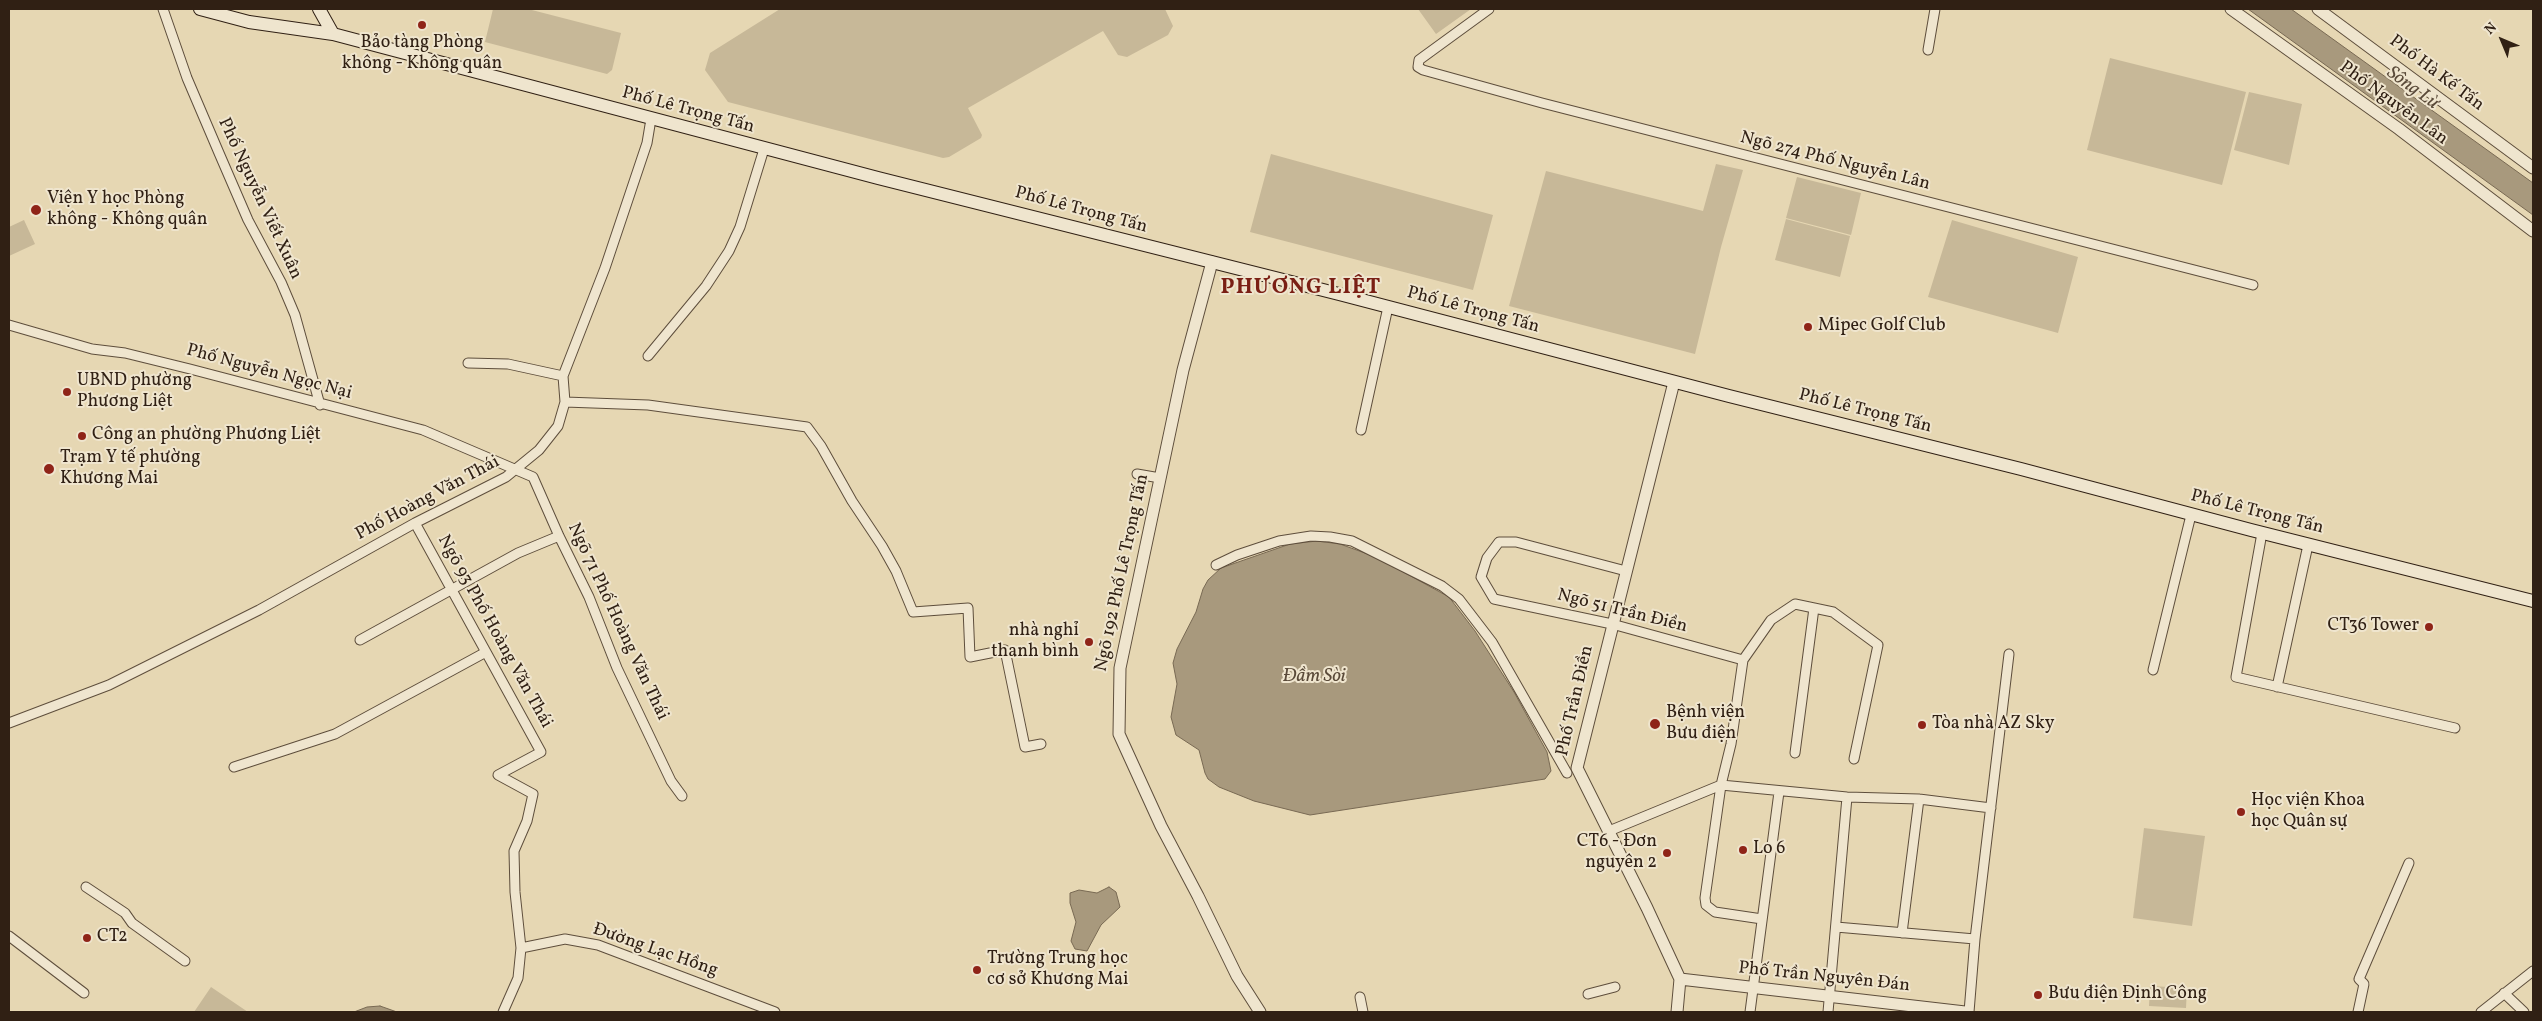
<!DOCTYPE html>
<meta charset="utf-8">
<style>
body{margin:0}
#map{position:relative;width:2542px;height:1021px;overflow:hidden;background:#e6d7b3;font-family:Vollkorn,serif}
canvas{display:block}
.frame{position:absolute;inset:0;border:10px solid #302014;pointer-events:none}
.north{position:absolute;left:2477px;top:15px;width:50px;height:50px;-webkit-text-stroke:4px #efe5ce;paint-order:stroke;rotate:315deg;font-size:14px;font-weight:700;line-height:20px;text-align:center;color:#302014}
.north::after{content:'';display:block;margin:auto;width:18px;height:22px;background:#302014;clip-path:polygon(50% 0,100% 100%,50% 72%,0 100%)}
</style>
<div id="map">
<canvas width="2542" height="1021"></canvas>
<div class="frame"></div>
<div class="north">N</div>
</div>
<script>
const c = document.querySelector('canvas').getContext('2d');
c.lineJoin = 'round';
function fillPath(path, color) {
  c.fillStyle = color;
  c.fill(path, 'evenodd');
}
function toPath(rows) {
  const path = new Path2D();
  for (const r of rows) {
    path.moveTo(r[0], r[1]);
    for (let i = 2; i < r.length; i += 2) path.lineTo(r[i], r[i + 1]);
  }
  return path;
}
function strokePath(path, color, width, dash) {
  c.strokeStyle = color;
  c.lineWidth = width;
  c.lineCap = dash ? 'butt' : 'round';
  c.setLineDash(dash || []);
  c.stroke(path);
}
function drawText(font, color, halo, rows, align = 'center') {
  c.font = font + ' Vollkorn,serif';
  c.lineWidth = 4;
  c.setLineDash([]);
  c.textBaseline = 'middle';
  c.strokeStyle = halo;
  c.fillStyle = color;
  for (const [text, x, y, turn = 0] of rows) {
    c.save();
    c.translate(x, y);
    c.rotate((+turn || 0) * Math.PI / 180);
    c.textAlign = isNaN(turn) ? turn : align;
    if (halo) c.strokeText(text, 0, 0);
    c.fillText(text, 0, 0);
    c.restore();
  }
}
const green = toPath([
 [493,9,528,9,621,33,612,70,607,74,485,42],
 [780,9,1165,9,1173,26,1168,35,1127,57,1118,55,1103,31,968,108,982,135,981,138,949,157,943,158,728,102,705,70,710,53],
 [1418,9,1471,9,1436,34],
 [2110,58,2246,92,2222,185,2087,150],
 [2249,92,2302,104,2289,165,2234,150],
 [1271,154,1493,215,1473,290,1250,232],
 [1716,164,1743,170,1721,247,1695,354,1509,306,1546,171,1703,211],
 [1797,177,1861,193,1851,235,1786,218],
 [1786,219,1850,236,1840,277,1775,260],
 [24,220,35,244,9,256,9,227],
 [1952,220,2078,257,2058,333,1928,297],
 [2144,828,2205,836,2192,926,2133,918],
 [2150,986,2187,988,2186,1008,2149,1006],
 [211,987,248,1012,194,1012]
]);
const water = toPath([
 [2248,9,2291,9,2533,183,2533,215,2248,9],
 [1317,541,1340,544,1376,557,1449,597,1475,631,1514,692,1547,752,1551,771,1545,779,1310,815,1254,801,1219,787,1208,779,1205,773,1199,750,1176,735,1171,717,1177,684,1173,663,1177,649,1196,612,1203,589,1208,580,1221,568,1290,544,1317,541],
 [1109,887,1116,892,1120,907,1101,925,1087,951,1075,949,1071,941,1076,922,1070,903,1070,893,1079,890,1097,893,1109,887],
 [380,1006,397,1012,354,1012,367,1007,380,1006]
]);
const minor = toPath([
 [163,9,187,78,219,153,248,220,281,282,295,315,320,405],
 [1489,9,1419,60,1418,67,1423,70,1542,103,2253,285],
 [1928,50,1935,9],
 [9,325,92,349,125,353,190,369,423,430,533,477,559,536,589,597,617,668,671,781,682,796],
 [648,356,706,286,729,251,740,227,764,149],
 [468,363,508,364,563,376],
 [565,402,648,405,807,427,821,446,852,501,882,546,896,571,913,612,968,608,970,657,1005,650,1025,747,1041,744],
 [1361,430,1388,307],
 [1137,474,1160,478],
 [415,523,541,752,498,775,533,794,527,821,514,851,515,892,521,948,518,978,503,1012],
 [2262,533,2236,677,2455,728],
 [1216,565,1237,555,1279,541,1311,536,1330,537,1352,541,1442,586,1459,599,1492,642,1567,773],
 [1626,571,1516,542,1499,542,1487,558,1481,577,1494,599,1612,624,1743,660],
 [360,640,518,553,559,536],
 [2153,670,2191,515],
 [2277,687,2308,545],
 [9,723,109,685,259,610,415,523,506,477,539,450,558,426,565,402,563,376,605,268,647,143,651,119],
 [1795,753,1814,608],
 [234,767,335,734,486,652],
 [1609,831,1721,785,1847,797,1919,799,1991,808],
 [86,887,125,913,132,923,185,961],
 [1762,919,1715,912,1706,905,1705,898,1721,785,1731,744,1743,660,1771,620,1795,604,1833,612,1878,645,1854,759],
 [1836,927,1975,939],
 [1902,933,1919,799],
 [9,936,84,993],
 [521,948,565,939,598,945,775,1012],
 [2504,993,2524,1012],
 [1588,994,1615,987],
 [1360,997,1363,1012],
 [1750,1012,1779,792],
 [1828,1012,1847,797],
 [1969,1012,1975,939,2009,654],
 [2358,1012,2364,984,2359,979,2409,863],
 [2481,1012,2533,971]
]);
const tertiary = toPath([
 [2231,9,2399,129,2533,231],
 [2318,9,2533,168],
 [1212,262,1183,370,1120,668,1119,734,1161,826,1198,896,1237,976,1260,1012],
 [1674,382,1577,768,1647,908,1680,979,1677,1012],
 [1680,979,1965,1012]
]);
const secondary = toPath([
 [200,9,249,22,333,34,878,178,1339,294,1729,396,2021,469,2251,530,2533,601],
 [319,9,333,34]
]);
const markers = [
 [422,25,5,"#8f2418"],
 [36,210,6,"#8f2418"],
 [1808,327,5,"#8f2418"],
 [67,392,5,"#8f2418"],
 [82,436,5,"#8f2418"],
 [49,469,6,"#8f2418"],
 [2429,627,5,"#8f2418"],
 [1089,642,5,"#8f2418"],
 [1655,724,6,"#8f2418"],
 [1922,725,5,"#8f2418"],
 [2241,812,5,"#8f2418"],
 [1743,850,5,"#8f2418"],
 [1667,853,5,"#8f2418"],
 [87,938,5,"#8f2418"],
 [977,970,5,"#8f2418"],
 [2038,995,5,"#8f2418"]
];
const poiNames = [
 ["Bảo tàng Phòng",422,44,"center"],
 ["không - Không quân",422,65,"center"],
 ["Viện Y học Phòng",47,200],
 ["không - Không quân",47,221],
 ["Mipec Golf Club",1818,327],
 ["UBND phường",77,382],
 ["Phương Liệt",77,403],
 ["Công an phường Phương Liệt",92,436],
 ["Trạm Y tế phường",60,459],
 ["Khương Mai",60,480],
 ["CT36 Tower",2419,627,"right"],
 ["nhà nghỉ",1079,632,"right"],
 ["thanh bình",1079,653,"right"],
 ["Bệnh viện",1666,714],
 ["Bưu điện",1666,735],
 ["Tòa nhà AZ Sky",1932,725],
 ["Học viện Khoa",2251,802],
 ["học Quân sự",2251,823],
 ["CT6 - Đơn",1657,843,"right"],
 ["nguyên 2",1657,864,"right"],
 ["Lo 6",1753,850],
 ["CT2",97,938],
 ["Trường Trung học",987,960],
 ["cơ sở Khương Mai",987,981],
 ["Bưu điện Định Công",2048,995]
];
const streetNames = [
 ["Phố Hà Kế Tấn",2436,74,37],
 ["Phố Nguyễn Lân",2393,104,36],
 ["Phố Lê Trọng Tấn",688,111,15],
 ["Ngõ 274 Phố Nguyễn Lân",1835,162,14],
 ["Phố Nguyễn Viết Xuân",259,199,65],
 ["Phố Lê Trọng Tấn",1081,211,15],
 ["Phố Lê Trọng Tấn",1473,311,15],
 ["Phố Nguyễn Ngọc Nại",269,373,15],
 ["Phố Lê Trọng Tấn",1865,412,14],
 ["Phố Hoàng Văn Thái",428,499,-28],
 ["Phố Lê Trọng Tấn",2257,513,14],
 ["Ngõ 192 Phố Lê Trọng Tấn",1123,573,-78],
 ["Ngõ 51 Trần Điền",1622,612,14],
 ["Ngõ 71 Phố Hoàng Văn Thái",617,622,65],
 ["Ngõ 93 Phố Hoàng Văn Thái",494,632,61],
 ["Phố Trần Điền",1576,701,-77],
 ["Đường Lạc Hồng",655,951,19],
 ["Phố Trần Nguyên Đán",1824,978,6]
];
const waterNames = [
 ["Sông Lừ",2412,89,36],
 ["Đầm Sòi",1314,678]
];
const districtNames = [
 ["PHƯƠNG LIỆT",1301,289]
];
fillPath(green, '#c7b898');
fillPath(water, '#a8997d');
strokePath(water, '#786953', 1);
strokePath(minor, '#5e4e3c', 11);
strokePath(tertiary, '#5e4e3c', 13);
strokePath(secondary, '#302014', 14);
strokePath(minor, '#efe5ce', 9);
strokePath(tertiary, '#efe5ce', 11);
strokePath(secondary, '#efe5ce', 12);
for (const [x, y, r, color] of markers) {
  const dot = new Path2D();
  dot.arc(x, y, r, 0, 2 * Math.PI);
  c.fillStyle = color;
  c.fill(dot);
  strokePath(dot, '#efe5ce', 2);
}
drawText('18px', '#302014', '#efe5ce', poiNames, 'left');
drawText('18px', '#302014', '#efe5ce', streetNames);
drawText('italic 19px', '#5a4a39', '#efe5ce', waterNames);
c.letterSpacing = '1px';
drawText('bold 22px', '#7a1f14', '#efe5ce', districtNames);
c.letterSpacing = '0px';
</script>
